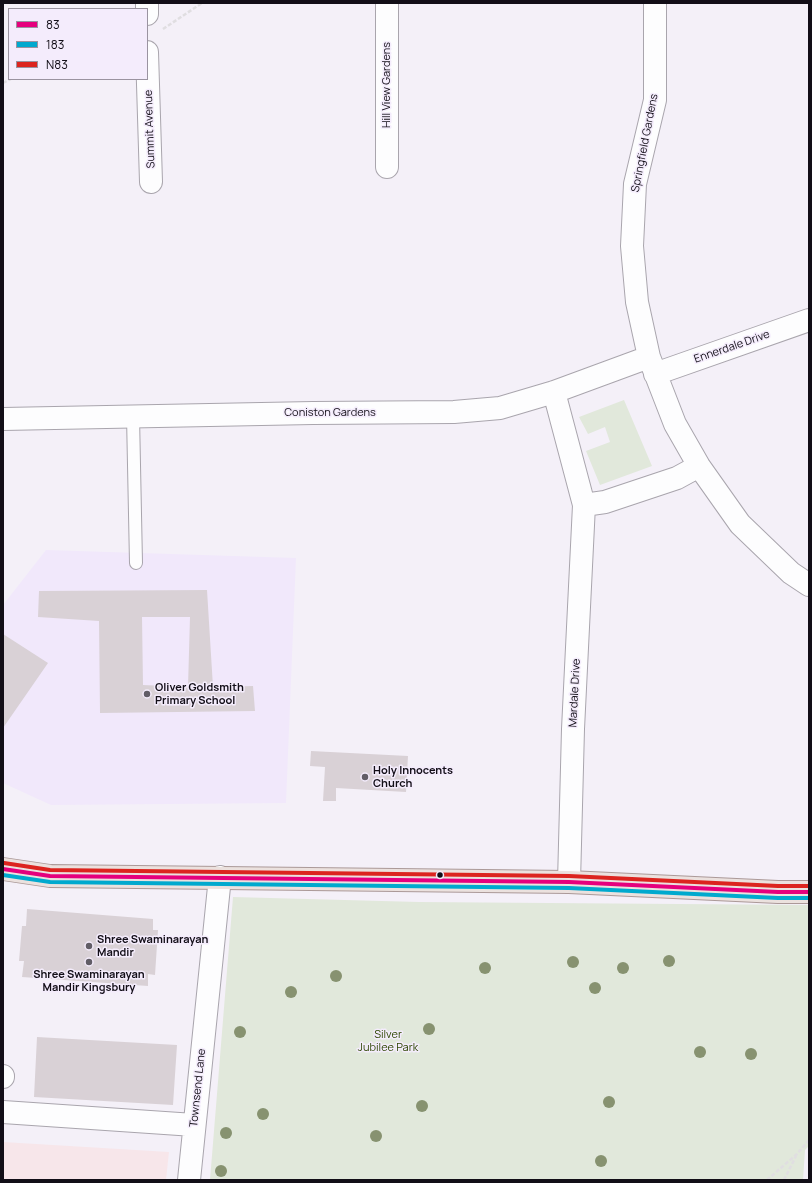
<!DOCTYPE html>
<style>
body{margin:0}
#map{position:relative;width:812px;height:1183px;overflow:hidden;background:#f4f0f8;font-family:Manrope,sans-serif}
canvas{display:block}
.frame{position:absolute;inset:0;border:4px solid #120e17;pointer-events:none}
.legend{position:absolute;left:8px;top:8px;width:140px;height:72px;box-sizing:border-box;background:#f4ecfc;border:1px solid #9a93a0;margin:0;padding:5px 7px;list-style:none;font-size:12px;color:#120e17}
.legend li{display:flex;align-items:center;gap:8px;height:20px}
.legend b{width:20px;border:1px solid #9a93a0}
</style>
<div id="map">
<canvas width="812" height="1183"></canvas>
<div class="frame"></div>
<ul class="legend">
<li><b style="height:5px;background:#e5007d"></b>83</li>
<li><b style="height:5px;background:#00a9ce"></b>183</li>
<li><b style="height:5px;background:#dc241f"></b>N83</li>
</ul>
</div>
<script>
const c = document.querySelector('canvas').getContext('2d');
c.lineJoin = 'round';
function fillPath(path, color) {
  c.fillStyle = color;
  c.fill(path, 'evenodd');
}
function toPath(rows) {
  const path = new Path2D();
  for (const r of rows) {
    path.moveTo(r[0], r[1]);
    for (let i = 2; i < r.length; i += 2) path.lineTo(r[i], r[i + 1]);
  }
  return path;
}
function strokePath(path, color, width, dash) {
  c.strokeStyle = color;
  c.lineWidth = width;
  c.lineCap = dash ? 'butt' : 'round';
  c.setLineDash(dash || []);
  c.stroke(path);
}
function drawText(font, color, halo, rows, align = 'center') {
  c.font = font + ' Manrope,sans-serif';
  c.lineWidth = 3;
  c.setLineDash([]);
  c.textBaseline = 'middle';
  c.strokeStyle = halo;
  c.fillStyle = color;
  for (const [text, x, y, turn = 0] of rows) {
    c.save();
    c.translate(x, y);
    c.rotate((+turn || 0) * Math.PI / 180);
    c.textAlign = isNaN(turn) ? turn : align;
    if (halo) c.strokeText(text, 0, 0);
    c.fillText(text, 0, 0);
    c.restore();
  }
}
const industrial = toPath([
 [3,1142,169,1152,166,1180,3,1180]
]);
const built = toPath([
 [46,550,296,558,286,803,51,805,3,783,3,605]
]);
const green = toPath([
 [624,400,652,466,600,485,586,451,610,442,605,427,588,434,579,417],
 [233,897,419,902,809,905,809,1146,805,1150,803,1180,210,1180]
]);
const building = toPath([
 [207,590,213,687,253,686,255,711,100,713,99,621,38,617,39,591],
 [142,617,190,617,188,687,143,685],
 [3,634,48,663,3,728],
 [311,751,408,756,406,792,336,788,336,801,323,801,325,767,310,766],
 [27,909,153,919,153,930,158,930,155,975,148,974,148,986,22,977,24,961,19,961,22,926,26,926],
 [37,1037,177,1045,173,1105,34,1097]
]);
const path = toPath([
 [163,29,202,3],
 [3,83,11,79],
 [767,1180,797,1154,809,1140],
 [784,1180,796,1156]
]);
const lane = toPath([
 [133,416,136,563]
]);
const street = toPath([
 [387,3,387,167],
 [655,3,655,100,635,184,632,246,637,302,649,357,675,424,699,466,740,524,791,573,809,585],
 [147,14,147,3],
 [147,52,151,182],
 [655,374,809,320],
 [554,392,584,505,573,729,569,882],
 [3,419,313,413,454,412,500,408,554,392,649,357],
 [584,505,605,502,677,478,699,466],
 [3,1076,3,1077],
 [3,1112,194,1125],
 [189,1180,220,877]
]);
const primary = toPath([
 [3,869,50,876,569,882,778,892,809,892]
]);
const bus1 = toPath([
 [3,869,50,876,569,882,778,892,809,892]
]);
const bus2 = toPath([
 [3,875,50,882,569,888,778,898,809,898]
]);
const bus3 = toPath([
 [4,863,50,870,569,876,778,886,809,886]
]);
const trees = [
 [669,961],
 [573,962],
 [485,968],
 [623,968],
 [336,976],
 [595,988],
 [291,992],
 [429,1029],
 [240,1032],
 [700,1052],
 [751,1054],
 [609,1102],
 [422,1106],
 [263,1114],
 [226,1133],
 [376,1136],
 [601,1161],
 [221,1171]
];
const markers = [
 [147,694,4,"#615d66"],
 [365,777,4,"#615d66"],
 [440,875,3.5,"#120e17"],
 [89,946,4,"#615d66"],
 [89,962,4,"#615d66"]
];
const streetNames = [
 ["Hill View Gardens",387,85,-90],
 ["Summit Avenue",150,129,-92],
 ["Springfield Gardens",645,143,-79],
 ["Ennerdale Drive",732,347,-19],
 ["Coniston Gardens",330,413],
 ["Mardale Drive",575,693,-87],
 ["Townsend Lane",198,1088,-84]
];
const poiNames = [
 ["Oliver Goldsmith",155,688],
 ["Primary School",155,701],
 ["Holy Innocents",373,771],
 ["Church",373,784],
 ["Shree Swaminarayan",97,940],
 ["Mandir",97,953],
 ["Shree Swaminarayan",89,975,"center"],
 ["Mandir Kingsbury",89,988,"center"]
];
const parkNames = [
 ["Silver",388,1035],
 ["Jubilee Park",388,1048]
];
fillPath(industrial, '#f7e6ea');
fillPath(built, '#f1e8fb');
fillPath(green, '#e1e8db');
fillPath(building, '#d9d1d6');
strokePath(lane, '#a9a5ad', 14);
strokePath(street, '#a9a5ad', 24);
strokePath(primary, '#ab9998', 24);
strokePath(path, '#e0dee1', 2.5, [4, 2]);
strokePath(lane, '#fdfdfe', 12);
strokePath(street, '#fdfdfe', 22);
strokePath(primary, '#ebe1de', 22);
strokePath(bus1, '#e5007d', 4);
strokePath(bus2, '#00a9ce', 4);
strokePath(bus3, '#dc241f', 4);
c.fillStyle = '#879270';
for (const [x, y] of trees) {
  c.beginPath();
  c.arc(x, y, 6, 0, 2 * Math.PI);
  c.fill();
}
for (const [x, y, r, color] of markers) {
  const dot = new Path2D();
  dot.arc(x, y, r, 0, 2 * Math.PI);
  c.fillStyle = color;
  c.fill(dot);
  strokePath(dot, '#f4ecfc', 1.5);
}
drawText('11px', '#120e17', '#f4ecfc', streetNames);
drawText('bold 11px', '#120e17', '#f4ecfc', poiNames, 'left');
drawText('11px', '#2d4600', '#f4ecfc', parkNames);
</script>
